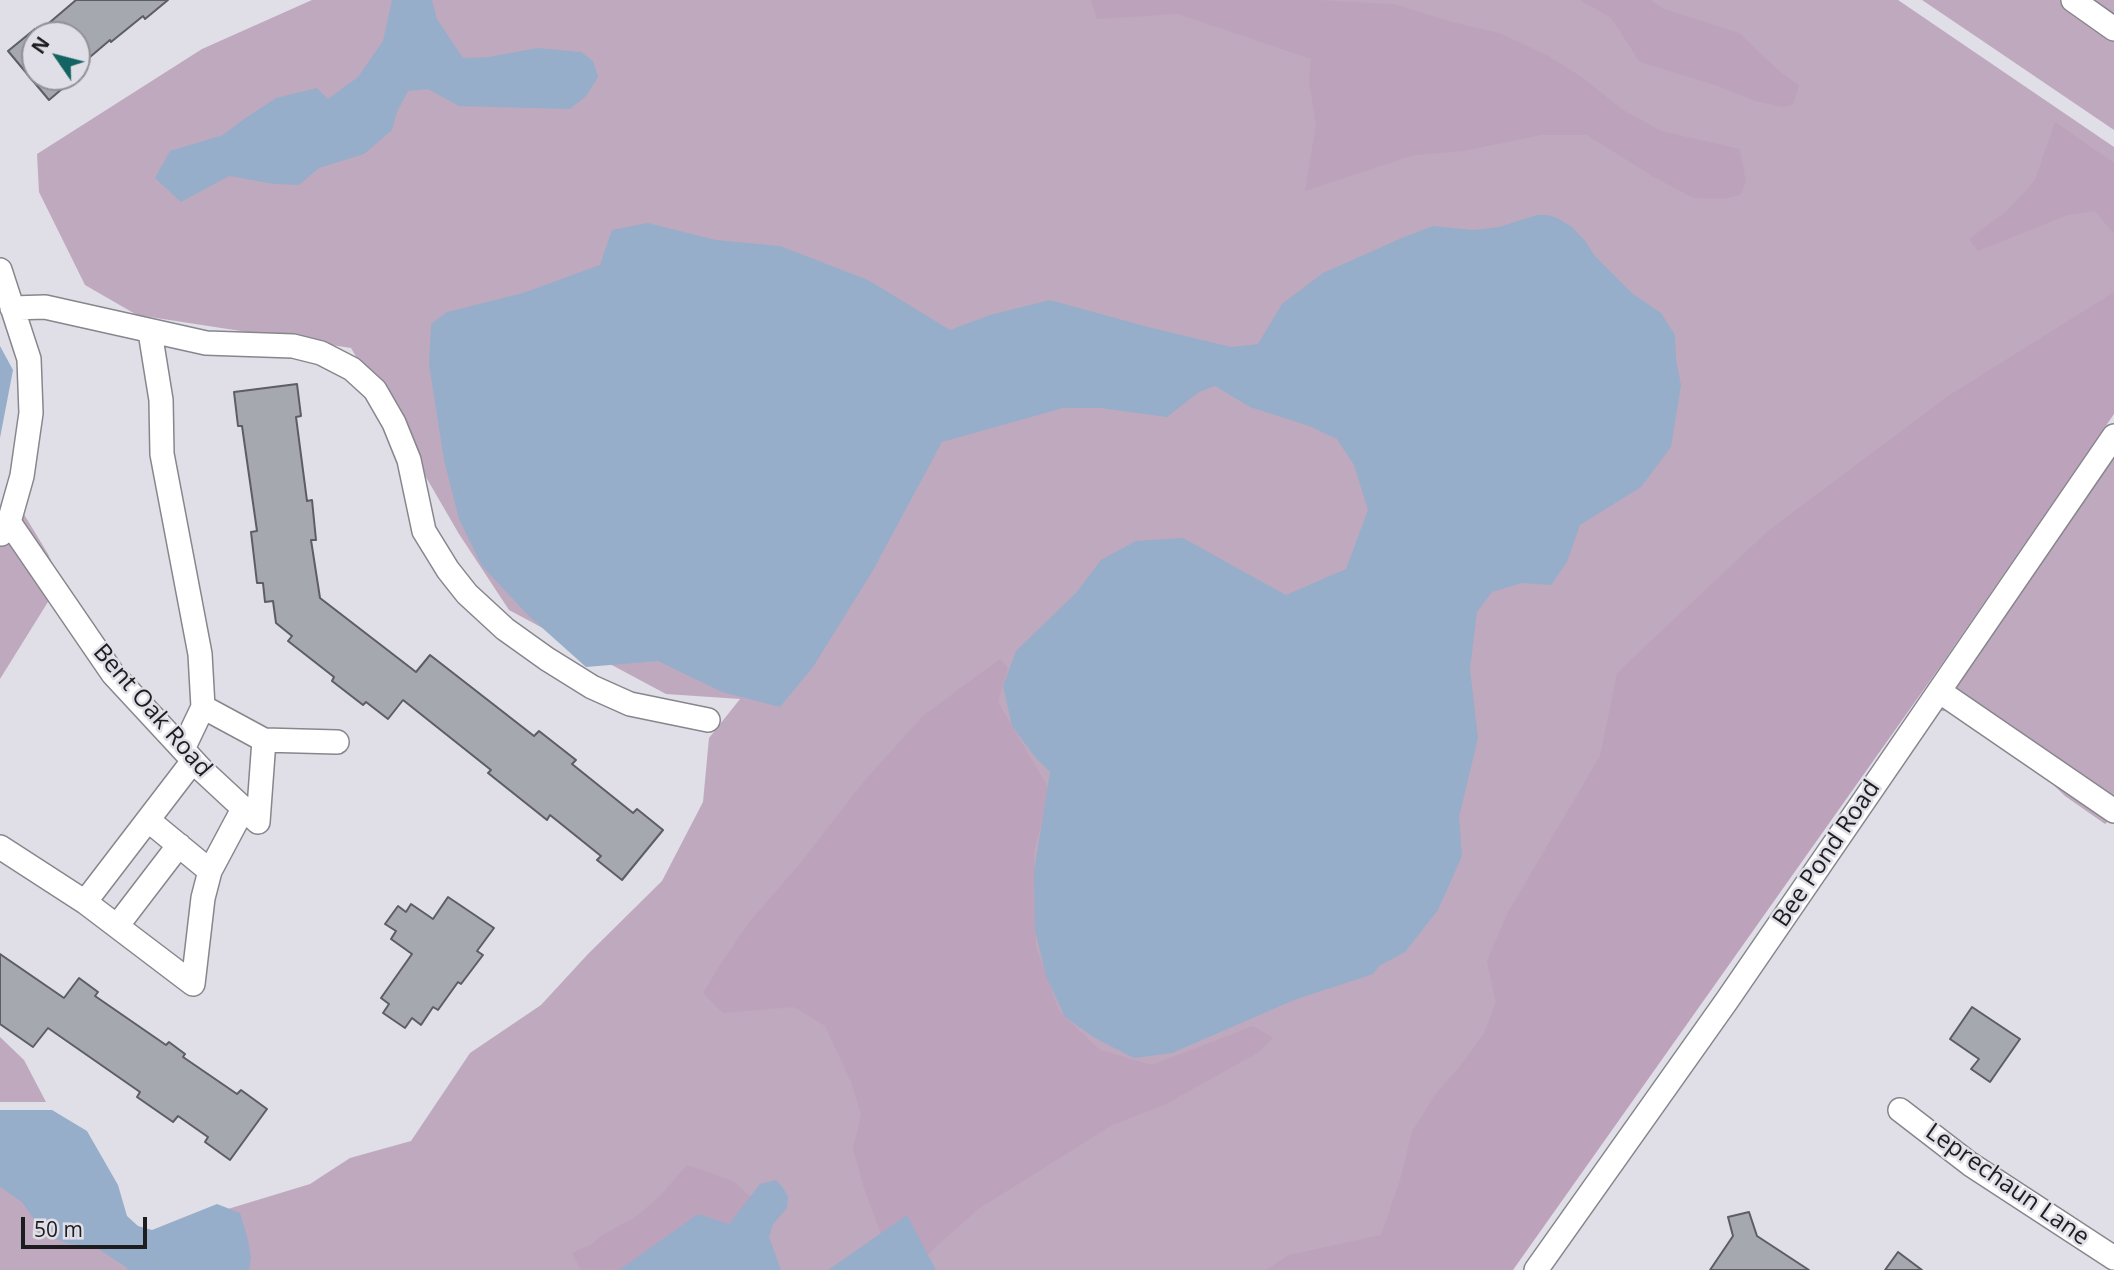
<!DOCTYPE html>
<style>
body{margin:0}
#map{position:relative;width:2114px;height:1270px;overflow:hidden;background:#e0dfe7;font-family:"Open Sans",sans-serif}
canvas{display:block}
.north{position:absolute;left:21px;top:21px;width:70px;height:70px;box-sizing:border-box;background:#e0dfe7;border:2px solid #929197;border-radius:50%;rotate:305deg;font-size:19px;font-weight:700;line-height:28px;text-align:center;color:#1d1c1f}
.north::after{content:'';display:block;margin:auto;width:24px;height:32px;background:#136363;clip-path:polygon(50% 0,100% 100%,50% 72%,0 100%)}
.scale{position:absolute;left:21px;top:1217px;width:126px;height:32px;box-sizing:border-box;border:4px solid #1d1c1f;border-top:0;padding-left:9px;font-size:21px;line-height:24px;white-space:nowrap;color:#1d1c1f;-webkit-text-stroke:5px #e0dfe7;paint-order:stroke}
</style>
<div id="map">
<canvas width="2114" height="1270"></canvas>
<div class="north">N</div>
<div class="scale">50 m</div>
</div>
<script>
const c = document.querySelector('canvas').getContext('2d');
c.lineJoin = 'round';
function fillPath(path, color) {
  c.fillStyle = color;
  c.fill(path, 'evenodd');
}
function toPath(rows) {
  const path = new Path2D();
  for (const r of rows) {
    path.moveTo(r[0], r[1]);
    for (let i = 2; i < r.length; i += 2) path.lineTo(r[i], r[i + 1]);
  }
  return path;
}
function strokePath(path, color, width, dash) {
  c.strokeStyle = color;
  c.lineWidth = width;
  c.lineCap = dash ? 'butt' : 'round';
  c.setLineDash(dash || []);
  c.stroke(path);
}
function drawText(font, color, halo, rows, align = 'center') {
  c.font = font + ' "Open Sans",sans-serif';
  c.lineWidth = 5;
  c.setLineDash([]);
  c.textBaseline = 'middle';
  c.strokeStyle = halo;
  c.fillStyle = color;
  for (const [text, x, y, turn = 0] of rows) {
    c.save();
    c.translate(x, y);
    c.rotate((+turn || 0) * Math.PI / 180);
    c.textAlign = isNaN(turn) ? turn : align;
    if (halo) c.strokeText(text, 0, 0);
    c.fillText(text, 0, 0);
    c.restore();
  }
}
const green = toPath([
 [312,0,1898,0,2114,147,2114,409,1503,1270,0,1270,0,1166,136,1237,310,1184,350,1158,411,1141,470,1053,541,1005,588,954,662,881,703,802,709,738,740,699,666,694,509,610,459,534,351,348,137,315,85,285,39,192,37,154,202,49],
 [1922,0,2114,0,2114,130,1996,50],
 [2114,453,2114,816,2105,824,2065,796,1978,712,1940,711,1935,714],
 [0,511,22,511,48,554,61,581,0,679],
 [0,1037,24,1060,46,1102,0,1102]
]);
const forest = toPath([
 [1091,0,1317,0,1394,4,1452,22,1499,33,1547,55,1583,78,1623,110,1661,131,1740,149,1746,182,1740,195,1724,199,1693,198,1654,177,1587,135,1541,135,1464,151,1414,155,1305,191,1316,125,1309,81,1311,59,1178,14,1097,19],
 [1580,0,1651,0,1664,9,1739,33,1779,71,1799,85,1793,105,1782,107,1755,101,1718,86,1640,62,1611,18],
 [2055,122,2114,163,2114,234,2095,211,2068,215,1978,251,1969,239,2009,209,2035,180],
 [2114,292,2114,414,1939,668,1513,1270,1266,1270,1289,1255,1381,1235,1400,1180,1412,1132,1435,1095,1461,1065,1483,1035,1496,1003,1487,961,1507,914,1600,756,1617,673,1769,530,1948,396],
 [1000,659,1008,668,998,702,1050,791,1034,851,1036,946,1059,1011,1100,1050,1152,1065,1253,1026,1273,1038,1259,1052,1164,1105,1112,1125,977,1210,918,1263,888,1253,864,1188,853,1149,861,1114,851,1082,825,1026,794,1007,723,1013,703,993,718,968,750,921,798,866,865,780,924,715],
 [687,1165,733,1181,751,1197,729,1224,628,1264,619,1270,581,1270,572,1253,592,1244,602,1235,634,1218,657,1199]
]);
const water = toPath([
 [392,0,432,0,437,19,463,58,488,57,538,48,581,52,593,61,598,77,586,96,570,109,459,106,428,89,408,91,397,112,392,130,364,154,319,168,299,185,274,184,229,176,181,202,155,178,170,151,223,135,244,119,276,98,317,88,328,99,358,77,383,41],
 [1537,215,1547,215,1557,218,1572,227,1586,242,1594,255,1633,294,1661,313,1675,335,1676,359,1681,385,1671,447,1641,487,1580,525,1567,562,1551,585,1522,583,1492,592,1477,612,1470,669,1478,738,1459,817,1462,856,1438,910,1405,952,1379,966,1373,974,1294,1000,1172,1053,1134,1058,1095,1038,1065,1017,1046,976,1035,930,1034,872,1050,772,1035,757,1012,726,1003,686,1016,651,1076,593,1101,560,1136,541,1183,538,1286,595,1346,569,1368,510,1354,465,1337,439,1309,426,1250,407,1215,386,1199,392,1167,417,1100,408,1063,408,942,442,872,572,813,667,780,707,722,692,658,661,586,667,529,616,482,566,459,519,444,460,429,364,431,324,447,312,523,293,600,265,612,230,648,223,716,240,780,246,868,280,950,330,990,315,1050,300,1148,327,1231,347,1258,344,1282,304,1323,273,1402,238,1433,226,1473,230,1499,227],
 [0,346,13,370,0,438],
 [0,1110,52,1110,87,1131,118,1185,127,1216,138,1226,152,1230,217,1204,240,1213,248,1240,251,1258,249,1270,128,1270,126,1267,94,1246,69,1244,45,1235,22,1202,0,1187],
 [776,1180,784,1189,788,1197,787,1208,773,1224,769,1237,781,1270,619,1270,698,1214,729,1224,760,1184],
 [907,1215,936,1270,828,1270]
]);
const building = toPath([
 [76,0,168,0,145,19,143,16,111,42,110,40,77,68,77,35,35,35,35,77,76,77,49,100,8,51,35,29,35,35,76,0],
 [297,384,301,416,296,417,307,501,312,500,316,540,311,540,320,598,416,672,430,655,534,736,539,731,576,760,572,764,633,813,637,809,663,830,622,880,597,860,601,856,550,815,547,820,488,773,491,770,403,700,388,719,366,702,363,705,332,681,334,677,288,641,292,636,276,623,273,601,265,602,263,583,257,583,251,532,257,531,242,426,238,426,234,392,297,384],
 [448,897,494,928,477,951,483,955,461,984,458,982,438,1010,433,1007,421,1025,412,1018,405,1028,383,1013,389,1004,381,998,412,954,391,939,396,931,385,924,398,906,406,912,411,904,433,919,448,897],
 [0,954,64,998,79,978,98,992,95,996,166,1045,169,1042,185,1054,183,1057,237,1094,241,1090,267,1109,230,1160,205,1142,208,1137,178,1116,173,1122,137,1097,140,1092,48,1028,33,1047,0,1024,0,954],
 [1972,1007,2020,1039,1990,1082,1971,1069,1979,1059,1950,1039,1972,1007],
 [1749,1212,1757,1236,1809,1270,1710,1270,1733,1236,1728,1217,1749,1212],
 [1898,1252,1922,1270,1885,1270,1898,1252]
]);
const minor = toPath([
 [2073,0,2114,29],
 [0,270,29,359,31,413,22,476,9,522,1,534],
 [12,308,45,307,206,343,293,346,321,353,352,369,375,390,394,423,409,460,424,531,448,570,467,594,505,629,547,659,592,687,630,704,708,720],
 [150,332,161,400,162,454,200,654,203,707,183,749],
 [9,522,113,674,202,770,258,822],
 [1939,691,2114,811],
 [203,707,264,740,258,822],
 [264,740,337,742],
 [148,820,210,871],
 [0,847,85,902,193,761],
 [85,902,193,984,203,898,210,871,243,809],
 [117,926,179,845],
 [1900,1110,1970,1164,2114,1258],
 [1536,1270,1728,999,2114,436]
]);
const streetNames = [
 ["Bent Oak Road",152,711,49],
 ["Bee Pond Road",1827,854,-56],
 ["Leprechaun Lane",2007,1185,35]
];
fillPath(green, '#bfa9be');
fillPath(forest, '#bda2bc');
fillPath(water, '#96aec9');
fillPath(building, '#a6a8af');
strokePath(building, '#5c5e64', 2);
strokePath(minor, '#87868d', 26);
strokePath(minor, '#fff', 23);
drawText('24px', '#1d1c1f', '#e0dfe7', streetNames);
</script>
